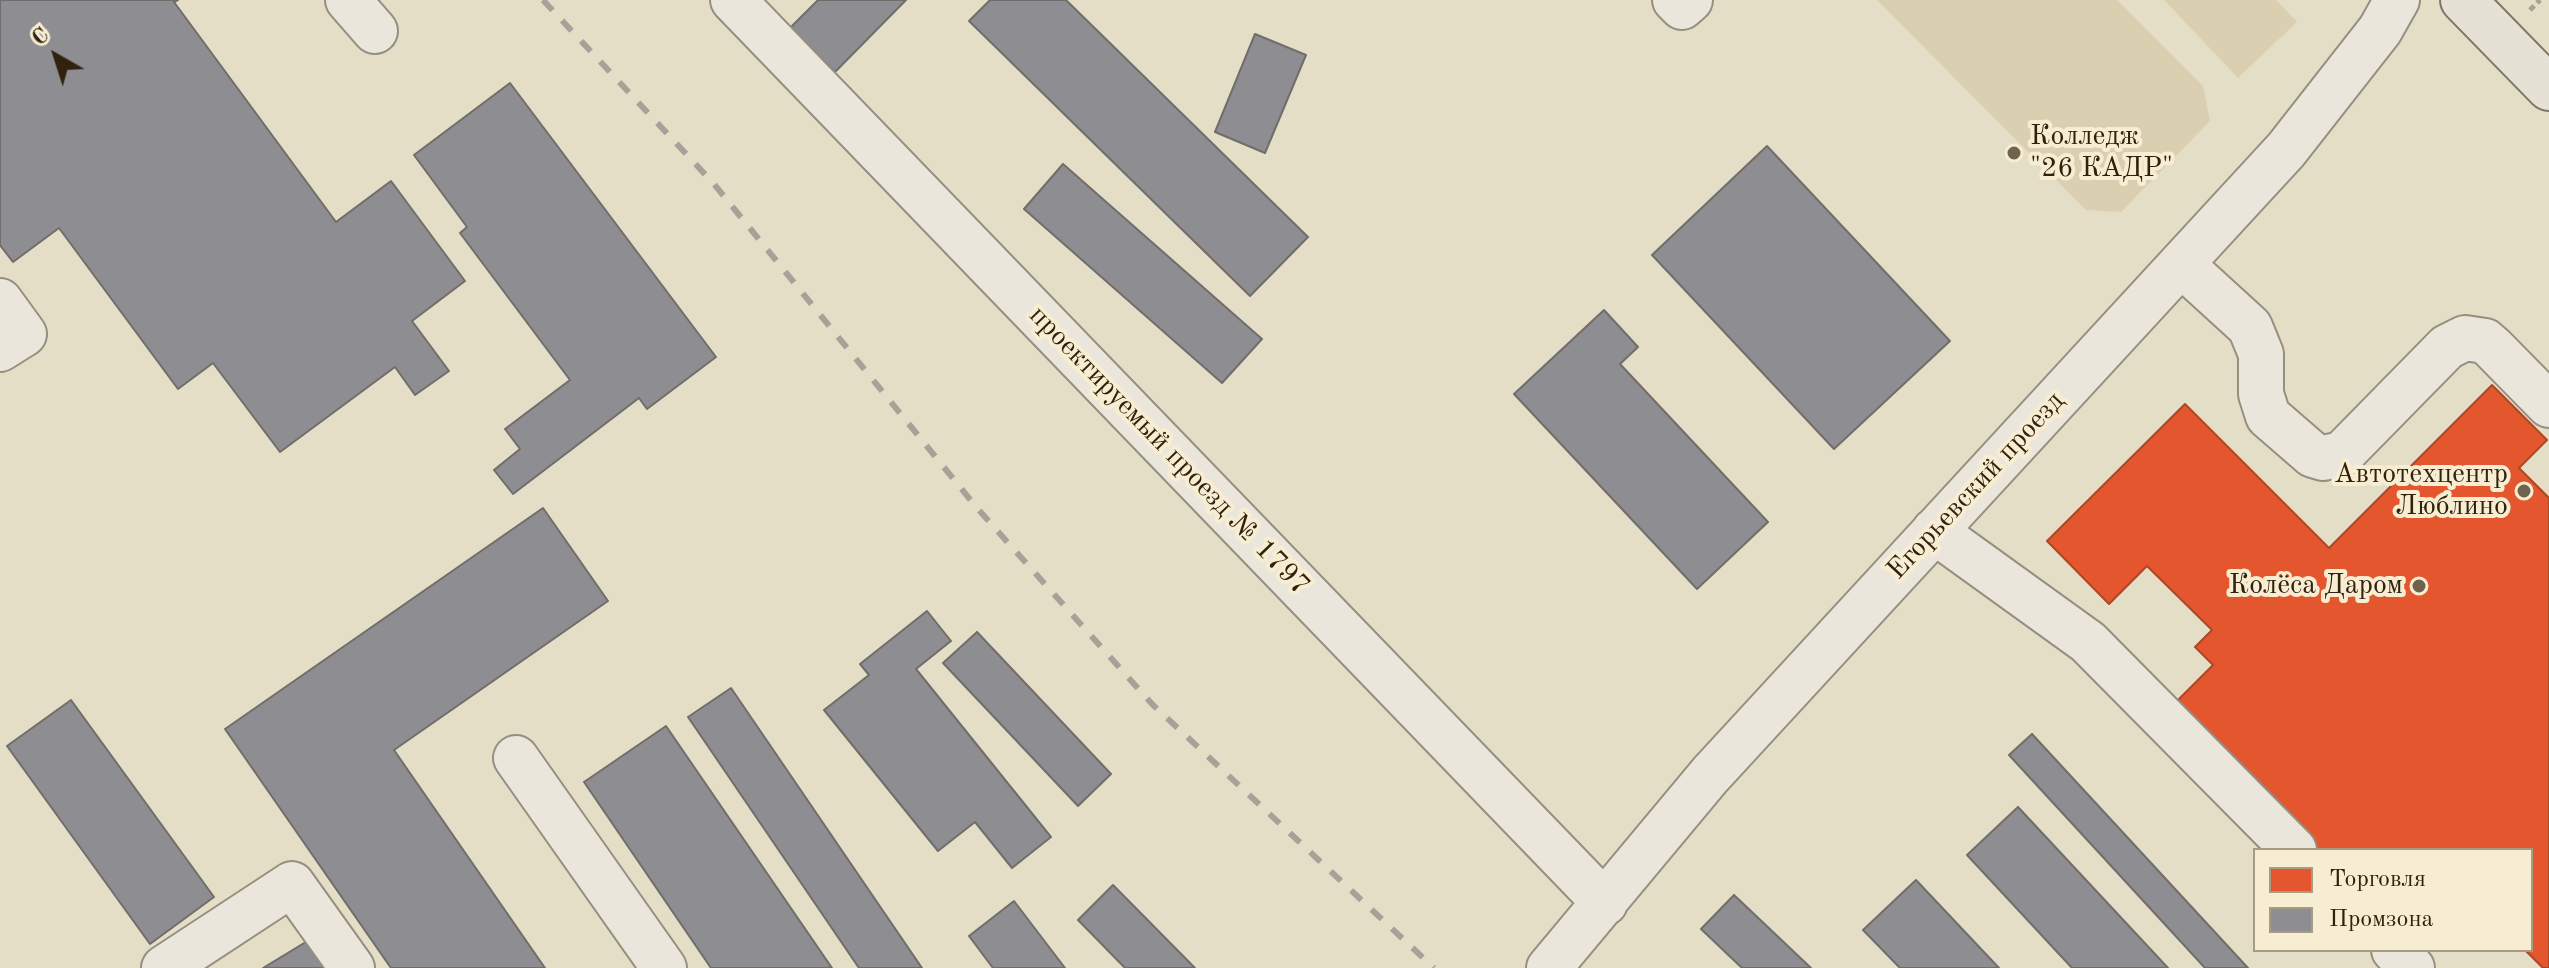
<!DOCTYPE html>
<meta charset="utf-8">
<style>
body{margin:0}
#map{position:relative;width:2549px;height:968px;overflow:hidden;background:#e5dec7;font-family:"Old Standard TT",serif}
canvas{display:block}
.legend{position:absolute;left:2253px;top:848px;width:280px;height:104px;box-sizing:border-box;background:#f7edd2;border:2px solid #a89b83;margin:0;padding:10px 14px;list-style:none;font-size:24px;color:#31210d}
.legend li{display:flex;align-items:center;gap:16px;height:40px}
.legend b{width:40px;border:2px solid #a89b83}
.north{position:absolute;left:16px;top:16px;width:80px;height:80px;-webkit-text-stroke:6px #f7edd2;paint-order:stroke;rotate:321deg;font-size:22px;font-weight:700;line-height:32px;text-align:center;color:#31210d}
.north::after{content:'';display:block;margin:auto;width:28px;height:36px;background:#31210d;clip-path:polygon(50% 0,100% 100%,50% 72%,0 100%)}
</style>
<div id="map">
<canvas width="2549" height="968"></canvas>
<ul class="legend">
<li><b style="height:22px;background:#e4572e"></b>Торговля</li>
<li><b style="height:22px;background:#8d8d92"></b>Промзона</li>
</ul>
<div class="north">С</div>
</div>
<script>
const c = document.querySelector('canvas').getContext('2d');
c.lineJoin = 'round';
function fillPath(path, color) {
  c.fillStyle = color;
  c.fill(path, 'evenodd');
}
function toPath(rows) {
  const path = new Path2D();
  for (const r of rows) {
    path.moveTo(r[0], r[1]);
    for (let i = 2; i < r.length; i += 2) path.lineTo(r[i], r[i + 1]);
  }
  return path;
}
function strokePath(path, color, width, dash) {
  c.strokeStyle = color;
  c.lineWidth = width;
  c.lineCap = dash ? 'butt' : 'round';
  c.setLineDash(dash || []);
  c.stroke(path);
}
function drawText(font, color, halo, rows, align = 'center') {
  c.font = font + ' "Old Standard TT",serif';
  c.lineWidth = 8;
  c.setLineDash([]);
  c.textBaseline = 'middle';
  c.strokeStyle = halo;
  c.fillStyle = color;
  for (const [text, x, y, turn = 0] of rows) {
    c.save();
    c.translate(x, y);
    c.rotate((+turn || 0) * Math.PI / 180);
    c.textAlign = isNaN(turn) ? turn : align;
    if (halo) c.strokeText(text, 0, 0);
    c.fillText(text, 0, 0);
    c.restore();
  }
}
const green = toPath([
 [1877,0,2117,0,2203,86,2210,121,2121,212,2086,210],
 [2164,0,2276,0,2297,22,2238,78]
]);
const shops = toPath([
 [2492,385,2547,440,2519,468,2549,498,2549,968,2543,968,2525,950,2531,950,2531,850,2318,850,2173,705,2213,665,2195,647,2212,630,2147,566,2109,604,2047,541,2185,404,2329,548,2492,385]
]);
const industry = toPath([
 [0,0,178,0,174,2,336,222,391,181,465,281,412,321,449,371,415,395,395,367,280,452,213,363,178,389,59,228,13,262,0,245,0,0],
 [818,0,906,0,835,72,790,28,818,0],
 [990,0,1066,0,1308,237,1250,296,969,21,990,0],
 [1255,34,1306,55,1265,153,1215,132,1255,34],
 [510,83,716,357,647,409,639,398,513,494,494,470,520,449,505,429,570,380,460,233,467,227,414,155,510,83],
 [1767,146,1950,341,1834,449,1652,255,1767,146],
 [1063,164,1262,339,1222,383,1024,209,1063,164],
 [1604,310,1638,347,1620,364,1768,522,1697,589,1514,394,1604,310],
 [543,508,608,601,394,750,545,968,391,968,225,729,543,508],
 [927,611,951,641,916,669,1051,837,1012,868,975,822,938,851,824,710,869,675,860,664,927,611],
 [977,632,1111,774,1078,806,943,663,977,632],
 [731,688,922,968,859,968,688,717,731,688],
 [71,700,214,897,150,944,7,746,71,700],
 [666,726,832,968,711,968,584,782,666,726],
 [2032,734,2248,968,2205,968,2009,755,2032,734],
 [2018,807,2168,968,2072,968,1967,855,2018,807],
 [1916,880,1999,968,1900,968,1863,930,1916,880],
 [1113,885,1195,968,1125,968,1078,920,1113,885],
 [1734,895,1811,968,1742,968,1701,929,1734,895],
 [1014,901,1065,968,993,968,969,936,1014,901],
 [314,937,333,968,263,968,314,937]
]);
const path = toPath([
 [2530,10,2540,0]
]);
const minor = toPath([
 [348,0,375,31],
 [733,0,1605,903],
 [1675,0,1682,7,1690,0],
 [2181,264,2250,327,2261,354,2261,394,2268,416,2313,455,2323,458,2342,454,2447,347,2465,338,2485,341,2493,348,2549,405],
 [0,301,24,334,0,349],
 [1934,531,2088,642,2294,850],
 [516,758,664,968],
 [2394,950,2412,968],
 [164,968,292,884,352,968],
 [1549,968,1710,775,2286,150,2380,30,2397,0]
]);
const major = toPath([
 [2463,0,2549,88]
]);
const rail = toPath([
 [543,0,714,184,977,508,1152,704,1434,968]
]);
const markers = [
 [2014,153,8,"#70634e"],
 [2524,491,8,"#70634e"],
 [2419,586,8,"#70634e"]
];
const poiNames = [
 ["Колледж",2030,137,"left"],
 ["\"26 КАДР\"",2030,169,"left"],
 ["Автотехцентр",2508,475],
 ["Люблино",2508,507],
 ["Колёса Даром",2403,586]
];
const streetNames = [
 ["проектируемый проезд № 1797",1169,451,46],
 ["Егорьевский проезд",1976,486,-47]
];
fillPath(green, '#dacfb0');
fillPath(shops, '#e4572e');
strokePath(shops, '#ae4724', 2);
fillPath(industry, '#8d8d92');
strokePath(industry, '#716d6a', 2);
strokePath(minor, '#958f80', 48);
strokePath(major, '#7b7667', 48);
strokePath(path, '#a7a297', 5, [6, 4]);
strokePath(minor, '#eae6db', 44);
strokePath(major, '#e6e1d5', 44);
strokePath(rail, '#a7a297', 6, [14, 14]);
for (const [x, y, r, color] of markers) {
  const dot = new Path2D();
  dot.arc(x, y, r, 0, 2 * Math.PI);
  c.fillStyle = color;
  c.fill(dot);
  strokePath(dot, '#f7edd2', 3);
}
drawText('28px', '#31210d', '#f7edd2', poiNames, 'right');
drawText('28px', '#31210d', '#f7edd2', streetNames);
</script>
